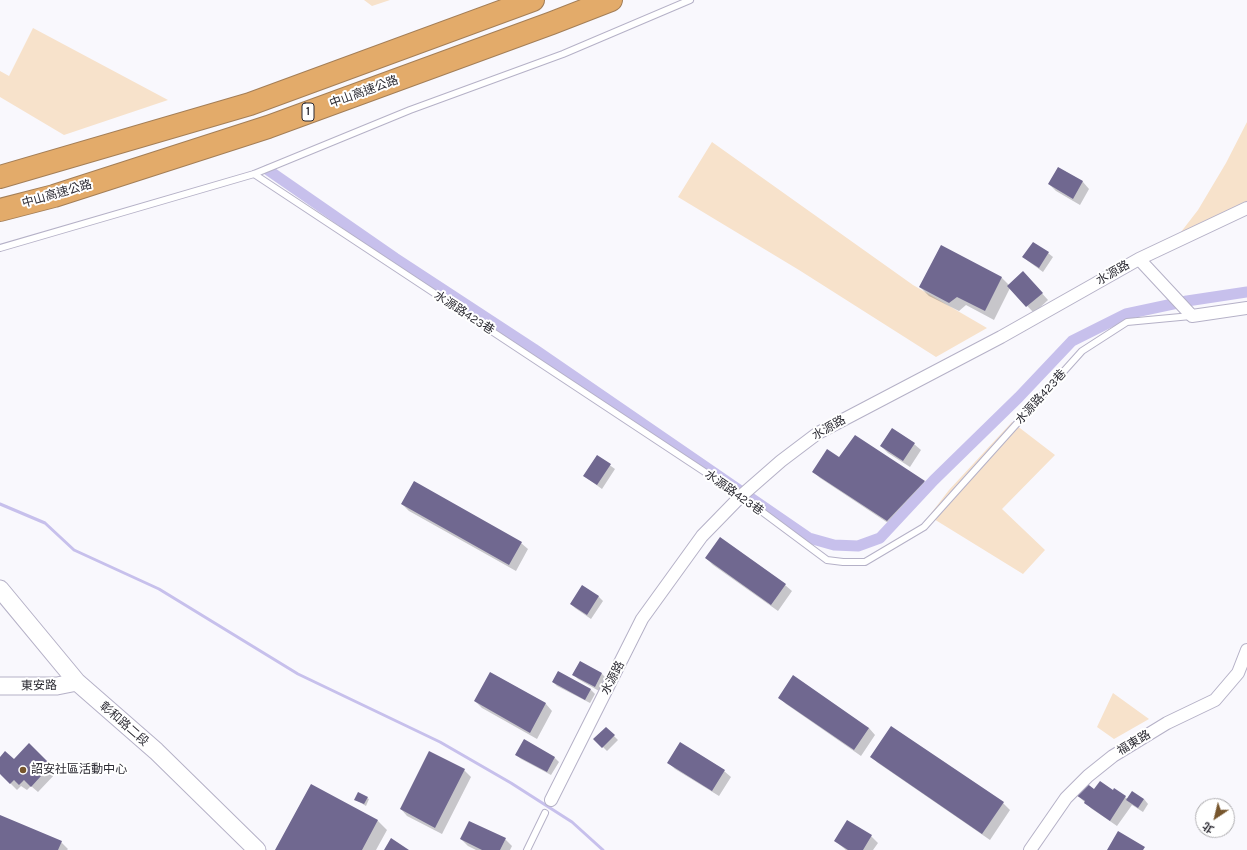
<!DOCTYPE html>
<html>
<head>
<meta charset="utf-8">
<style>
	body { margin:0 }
	#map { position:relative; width:1247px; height:850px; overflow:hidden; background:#f9f8fd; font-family:Karla,"Noto Sans TC",sans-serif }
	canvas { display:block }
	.north { position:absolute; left:1195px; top:798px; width:40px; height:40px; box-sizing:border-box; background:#fff; border:1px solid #abaaad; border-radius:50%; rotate:215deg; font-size:11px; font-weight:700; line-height:16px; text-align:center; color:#2c2b33 }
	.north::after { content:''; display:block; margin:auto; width:14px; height:18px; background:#77562d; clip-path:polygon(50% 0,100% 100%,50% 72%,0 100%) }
</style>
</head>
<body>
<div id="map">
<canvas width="1247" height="850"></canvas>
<div class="north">北</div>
</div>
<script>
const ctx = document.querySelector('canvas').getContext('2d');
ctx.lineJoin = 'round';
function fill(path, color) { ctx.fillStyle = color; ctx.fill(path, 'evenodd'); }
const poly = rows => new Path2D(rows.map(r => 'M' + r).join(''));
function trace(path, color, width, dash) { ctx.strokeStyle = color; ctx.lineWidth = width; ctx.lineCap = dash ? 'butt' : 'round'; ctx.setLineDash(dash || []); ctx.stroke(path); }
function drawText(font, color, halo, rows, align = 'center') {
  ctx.font = font + ' Karla,"Noto Sans TC",sans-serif'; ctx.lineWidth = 4; ctx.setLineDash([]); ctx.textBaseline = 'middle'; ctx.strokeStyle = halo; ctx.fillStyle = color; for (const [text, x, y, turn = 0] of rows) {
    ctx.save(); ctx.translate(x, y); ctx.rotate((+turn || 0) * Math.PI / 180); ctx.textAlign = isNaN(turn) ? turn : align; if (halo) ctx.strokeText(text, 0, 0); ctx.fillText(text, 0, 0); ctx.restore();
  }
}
fill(poly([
	[364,0,390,0,372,6],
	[33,28,168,100,64,135,0,97,0,71,9,76],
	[1247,122,1247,205,1174,241,1198,210,1226,163],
	[712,142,913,285,987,328,936,357,799,270,678,197],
	[1012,422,1055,455,1002,509,1045,550,1023,574,929,516,949,490],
	[1113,693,1149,719,1114,739,1097,727]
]), '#f7e2cb');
fill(poly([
	[1059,168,1083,182,1089,189,1080,205,1056,191,1049,184],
	[1033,243,1048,253,1053,257,1043,272,1028,261,1024,257],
	[941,246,1002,278,1009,285,1029,279,1048,300,1034,313,1010,288,994,320,966,305,959,311,929,296,920,287],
	[855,436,924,482,931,489,894,527,820,478,813,471,840,459],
	[914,444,921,450,910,467,888,453,881,446],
	[597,456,615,469,602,489,584,476],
	[402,504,521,543,528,549,516,571,409,511],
	[706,558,785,585,792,591,778,611,713,565],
	[583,586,599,597,603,601,591,619,575,608,571,604],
	[580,662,602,674,606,678,599,691,578,679,573,674],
	[558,672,591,690,595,694,590,703,557,686,553,682],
	[491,673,546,704,552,711,537,739,482,708,475,701],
	[779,697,869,728,875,735,861,756,786,704],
	[606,728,618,740,607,751,595,739],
	[430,753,464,770,471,777,442,834,407,816,401,809],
	[516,755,554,757,559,762,551,775,521,759],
	[871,757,1003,803,1010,810,990,840,878,763],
	[0,758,51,765,57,772,38,792,31,786,27,790,21,786,17,790,0,773],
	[669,763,724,771,731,777,719,796,675,769],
	[311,785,378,821,387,830,376,850,276,850],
	[1095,790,1113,791,1114,790,1128,799,1144,799,1148,804,1143,812,1132,805,1117,826,1092,809,1077,795],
	[367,798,369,799,366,806,356,800],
	[0,816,61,842,68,849,67,850,0,850],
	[470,822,505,839,512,846,510,850,476,850,468,846,461,839],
	[871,836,878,843,873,850,846,850,835,841]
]), '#0003');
trace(poly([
	[0,504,45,523,74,550,159,589,298,674,440,742,511,783,572,822,603,850]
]), '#c7c0ec', 3);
trace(poly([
	[268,170,395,258,534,349,809,538,834,545,858,546,880,538,934,480,1019,397,1072,341,1126,314,1187,301,1247,292]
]), '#c7c0ec', 11);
fill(poly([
	[1058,167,1083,181,1073,199,1048,184],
	[1033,242,1049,252,1039,268,1022,257],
	[941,245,1002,277,985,311,957,297,949,303,919,287],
	[1023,271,1043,293,1026,307,1007,286],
	[892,428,915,443,903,461,880,446],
	[855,435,925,481,887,521,812,472,827,449,839,457],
	[597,455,611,464,597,485,583,476],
	[414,481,522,542,509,565,401,504],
	[720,537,786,584,771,605,705,558],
	[582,585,599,596,587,615,570,604],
	[580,661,602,673,595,687,572,675],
	[558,671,591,689,585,700,552,682],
	[490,672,546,703,530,733,474,701],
	[793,675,869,728,854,750,778,698],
	[891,726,1004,802,982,834,870,757],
	[606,727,615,735,602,748,593,739],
	[524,739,555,757,547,772,515,755],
	[680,742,725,770,712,791,667,763],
	[29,743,51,765,31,787,24,780,19,785,14,780,10,784,0,774,0,757,5,751,14,759],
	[429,751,465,769,435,828,400,809],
	[1100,781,1113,790,1114,788,1126,796,1110,821,1084,803,1085,801,1076,795,1085,782,1094,789],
	[311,784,378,820,362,850,275,850],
	[1132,791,1144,799,1138,808,1126,800],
	[358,792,368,797,364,804,354,800],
	[0,815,62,841,58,850,0,850],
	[847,820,872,835,863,850,848,850,834,841],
	[469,821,506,838,500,850,482,850,460,839],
	[1118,831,1145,847,1143,850,1107,850],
	[391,838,409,850,384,850]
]), '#706890');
const lane = poly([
	[254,174,741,496,827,560,843,562,865,562,924,527,1082,351,1127,322,1191,316],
	[0,248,254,174,410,110,563,54,690,0],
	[527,850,545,813]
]);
const street = poly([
	[1139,259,1192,316,1247,308],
	[551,800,642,619,702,536,741,496,781,461,818,433,1001,337,1139,259,1247,208],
	[1030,850,1066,798,1088,776,1113,756,1167,723,1215,700,1238,673,1247,650]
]);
const secondary = poly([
	[0,589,77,682,156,751,257,850],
	[0,686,57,686,77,682]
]);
const highway = poly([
	[0,177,250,104,533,0],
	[0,210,54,196,268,127,552,23,611,0]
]);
trace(lane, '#b5b1c7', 8);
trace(street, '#b5b1c7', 14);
trace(secondary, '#b5b1c7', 19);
trace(highway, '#a37e57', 24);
trace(lane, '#fff', 6);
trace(street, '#fff', 12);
trace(secondary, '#fff', 17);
trace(highway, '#e3ab6a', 22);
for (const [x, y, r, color] of [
	[23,770,4,"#77562d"]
]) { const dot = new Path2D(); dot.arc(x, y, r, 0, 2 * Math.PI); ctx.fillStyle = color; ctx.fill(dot); trace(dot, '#fff', 1.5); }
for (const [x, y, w] of [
	[308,112,12]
]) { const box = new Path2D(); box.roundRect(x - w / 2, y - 9, w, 18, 3); ctx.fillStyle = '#fff'; ctx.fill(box); trace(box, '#2c2b33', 1); }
drawText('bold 11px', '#2c2b33', null, [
	["1",308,112]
]);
drawText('12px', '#2c2b33', '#fff', [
	["中山高速公路",364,92,-20],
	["中山高速公路",57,194,-16],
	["水源路",1113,273,-30],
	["水源路423巷",464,313,33],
	["水源路423巷",1041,397,-48],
	["水源路",829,428,-30],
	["水源路423巷",734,493,35],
	["水源路",613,678,-63],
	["東安路",39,686,-1],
	["彰和路二段",124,724,41],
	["福東路",1134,743,-31]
]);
drawText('12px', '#2c2b33', '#fff', [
	["詔安社區活動中心",31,770]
], 'left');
</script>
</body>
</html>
